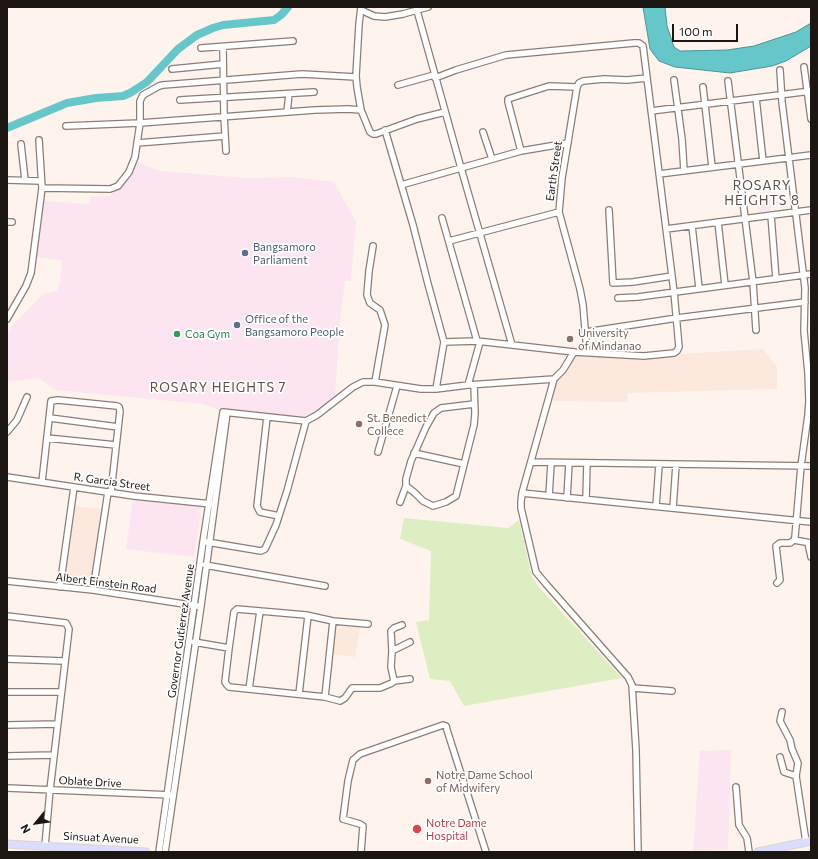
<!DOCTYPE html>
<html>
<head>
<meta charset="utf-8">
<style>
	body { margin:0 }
	#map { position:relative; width:818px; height:859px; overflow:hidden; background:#fef4ed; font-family:Commissioner,sans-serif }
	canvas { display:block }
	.frame { position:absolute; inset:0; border:8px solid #1c1613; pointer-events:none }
	.north { position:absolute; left:16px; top:803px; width:40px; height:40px; -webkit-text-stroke:3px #fff; paint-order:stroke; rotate:241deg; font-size:11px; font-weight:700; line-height:16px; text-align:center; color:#1c1613 }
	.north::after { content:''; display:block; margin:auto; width:14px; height:18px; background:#1c1613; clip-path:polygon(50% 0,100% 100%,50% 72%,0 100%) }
	.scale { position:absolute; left:672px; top:24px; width:66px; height:18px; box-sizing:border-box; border:2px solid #1c1613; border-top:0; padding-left:5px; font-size:12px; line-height:14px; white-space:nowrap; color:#1c1613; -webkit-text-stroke:3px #fff; paint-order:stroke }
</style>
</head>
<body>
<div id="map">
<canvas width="818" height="859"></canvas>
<div class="frame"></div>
<div class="north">N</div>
<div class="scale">100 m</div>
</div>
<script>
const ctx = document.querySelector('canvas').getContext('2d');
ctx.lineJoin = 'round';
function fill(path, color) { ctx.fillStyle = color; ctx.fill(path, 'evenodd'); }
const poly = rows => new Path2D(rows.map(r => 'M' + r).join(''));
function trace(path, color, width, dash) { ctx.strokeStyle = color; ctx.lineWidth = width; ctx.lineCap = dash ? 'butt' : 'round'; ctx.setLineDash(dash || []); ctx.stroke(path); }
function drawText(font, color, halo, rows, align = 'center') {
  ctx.font = font + ' Commissioner,sans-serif'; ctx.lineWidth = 3.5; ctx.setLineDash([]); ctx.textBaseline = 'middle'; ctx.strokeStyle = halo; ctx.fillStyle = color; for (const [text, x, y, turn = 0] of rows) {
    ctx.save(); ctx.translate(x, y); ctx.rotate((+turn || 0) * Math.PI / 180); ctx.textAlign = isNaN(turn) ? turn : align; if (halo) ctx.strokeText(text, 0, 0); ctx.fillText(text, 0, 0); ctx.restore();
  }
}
fill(poly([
	[137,162,160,171,247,178,294,177,334,182,356,222,351,281,345,281,339,330,335,399,324,408,308,418,302,418,221,410,203,404,55,390,39,378,8,382,7,332,11,327,43,294,57,291,60,282,62,261,37,257,43,201,89,204,90,197,110,196,128,178],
	[769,197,771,210,759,212,757,199],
	[133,499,201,507,194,557,126,549],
	[731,750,728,849,693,851,700,751]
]), '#fce4f0');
fill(poly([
	[763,349,777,367,777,389,628,393,627,402,550,401,555,381,561,377,576,354,656,359,680,354],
	[72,506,102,509,91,590,62,586],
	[343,626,360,627,355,657,332,654,336,631]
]), '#fce8dd');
fill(poly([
	[404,518,508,528,519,520,532,577,538,586,622,678,464,706,450,681,430,679,416,622,429,620,431,551,400,539]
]), '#deeec3');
const water = poly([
	[643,7,665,7,667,26,674,47,680,51,727,50,754,46,796,32,811,23,811,46,786,61,772,66,730,73,675,67,659,61,650,49,643,7]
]);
fill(water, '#65c7ca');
trace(water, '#4f9293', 1);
trace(poly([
	[7,128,67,103,96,98,123,96,130,93,147,82,178,49,197,35,213,28,223,25,274,20,281,15,288,7]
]), '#65c7ca', 8);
const minor = poly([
	[361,7,359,24,356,76,357,87,361,110,370,132,373,134,376,134,417,119,445,112],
	[416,7,461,168,512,345],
	[361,10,374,16,385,17,403,14,428,7],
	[223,47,224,116,226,151],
	[201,48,293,41],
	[804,67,811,119],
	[172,69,223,64],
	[435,78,456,70,506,55,634,43,639,43,643,46,674,292,679,347,677,351,674,353,644,356,574,352,477,341,444,342],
	[674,80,682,139,684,171],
	[728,81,753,282,756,330],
	[398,85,434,75],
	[703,87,712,167],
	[756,98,763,161],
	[180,100,314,92],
	[651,111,811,91],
	[287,112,289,94],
	[66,126,140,123,315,110,348,109,361,110],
	[385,130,413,225,428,284,444,342,436,389],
	[483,132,492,159],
	[39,140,42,188],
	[137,143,225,136],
	[21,144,25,180],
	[521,151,508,102,508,99,549,86,577,87],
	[659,174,811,155],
	[7,180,41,181],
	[401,185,521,151,568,143],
	[609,210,613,283,633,282,672,276],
	[771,215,776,279],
	[442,218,477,341],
	[7,222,12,222],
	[718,222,725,285],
	[692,226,699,288],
	[666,229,811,210],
	[449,241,559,212],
	[373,246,369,271,367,295,370,303,380,310,385,325,375,382],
	[618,298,638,297,811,274],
	[7,319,26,286,31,273,42,188,110,189,118,186,129,172,135,157,140,123,140,101,143,95,159,86,163,85,302,74,356,77],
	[586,332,677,318,805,302],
	[587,352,583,305,580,289,559,212,562,178,577,87,579,83,583,81,604,79,627,80,647,78],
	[554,379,522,493,521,502,521,508,536,572,546,584,628,677,632,685,636,750,638,852],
	[468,385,480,342],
	[267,417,257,506,260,512,279,516],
	[50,418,118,427],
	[7,432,17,420,27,397],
	[47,438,116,445],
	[378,452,397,386],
	[414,453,464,464],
	[532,462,811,466],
	[7,477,134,496,211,504],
	[42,482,51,401,58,400,117,406,119,407,120,411,111,492],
	[406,486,415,493,423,501,433,506,446,502,456,496,474,425,475,413,474,385],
	[522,493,811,522],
	[549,496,551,463],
	[567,498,569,463],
	[586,499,587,463],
	[400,502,406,486,406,479,411,461,426,427,434,413,441,408,474,404],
	[656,506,659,465],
	[673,508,676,465],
	[794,540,811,543],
	[207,542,261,551,265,549,276,525,287,491,306,421],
	[808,543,811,557],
	[205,565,325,586],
	[7,581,93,590,197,606],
	[777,583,780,580,776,546,780,543,790,543,794,540,795,537,801,466,808,415,809,401,808,373,804,331,805,288,782,102,780,70],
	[60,587,74,487],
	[93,590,108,492],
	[7,616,66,623,69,629,50,790,45,846],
	[333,621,368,624],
	[194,642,229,648,225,682,227,685,229,687,325,697,340,701,345,698,352,688,380,688,392,683,394,681,391,667,392,651,410,642],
	[229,648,234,612,237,609,306,615,333,621,325,697],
	[392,651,391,631,394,628,402,625],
	[7,659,64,661],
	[394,681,410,679],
	[633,688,672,691],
	[249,689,260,611],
	[7,692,61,692],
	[299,694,308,616],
	[782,712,780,721,790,740,792,749,798,763,796,776,806,842],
	[7,725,57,724],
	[7,756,54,755],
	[780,757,784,772,796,776],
	[736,787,739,825,747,838,749,852],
	[7,788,171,795],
	[159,852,203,542,223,412,306,421,317,415,353,387,363,382,375,382,421,389,436,389,468,385,554,379,563,370,574,352],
	[165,852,201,606,227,413],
	[361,852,363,826,360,824,343,819,348,781,353,760,360,754,443,725,446,726,447,730,486,852]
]);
const major = poly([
	[7,844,146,852],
	[758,852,811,841]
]);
trace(minor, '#8c7d74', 8);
trace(major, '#d6d5d5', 9);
trace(minor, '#fff', 5.5);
trace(major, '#dcdcfd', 7);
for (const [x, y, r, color] of [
	[245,253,4,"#5c6f8a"],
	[237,325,4,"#5c6f8a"],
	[177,334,4,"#2e9e5b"],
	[570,339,4,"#8d6e63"],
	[359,424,4,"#8d6e63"],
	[428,781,4,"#8d6e63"],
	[417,829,5,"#e0444e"]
]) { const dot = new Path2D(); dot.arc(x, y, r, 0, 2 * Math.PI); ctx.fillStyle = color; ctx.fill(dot); trace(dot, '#fff', 1.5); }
drawText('11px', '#1c1613', '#fff', [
	["Earth Street",554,171,-82],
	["R. Garcia Street",112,482,8],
	["Albert Einstein Road",106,583,7],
	["Governor Gutierrez Avenue",181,631,-82],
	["Oblate Drive",90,782,3],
	["Sinsuat Avenue",101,838,3]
]);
drawText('11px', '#4e5e75', '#fff', [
	["Bangsamoro",253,247],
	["Parliament",253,260],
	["Office of the",245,319],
	["Bangsamoro People",245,332]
], 'left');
drawText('11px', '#785e54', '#fff', [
	["University",578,333],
	["of Mindanao",578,346],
	["St. Benedict",367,418],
	["Collece",367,431],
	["Notre Dame School",436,775],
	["of Midwifery",436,788]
], 'left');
drawText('11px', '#27864d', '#fff', [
	["Coa Gym",185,334]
], 'left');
drawText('11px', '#be3a42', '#fff', [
	["Notre Dame",426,823],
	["Hospital",426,836]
], 'left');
ctx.letterSpacing = '1px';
drawText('13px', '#5e4f47', '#fff', [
	["ROSARY",762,186],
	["HEIGHTS 8",762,201],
	["ROSARY HEIGHTS 7",218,388]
]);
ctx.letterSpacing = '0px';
</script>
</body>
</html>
